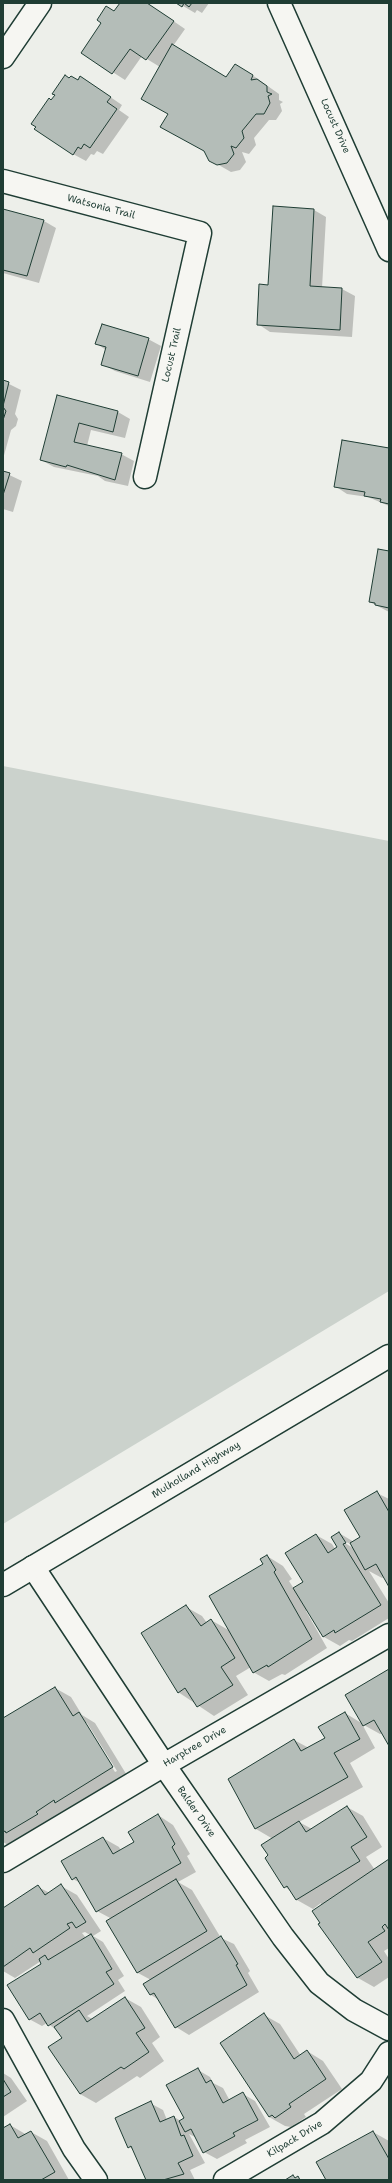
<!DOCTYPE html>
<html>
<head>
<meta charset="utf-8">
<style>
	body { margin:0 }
	#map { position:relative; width:392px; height:2183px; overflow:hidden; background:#edefea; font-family:"Shantell Sans",sans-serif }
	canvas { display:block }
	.frame { position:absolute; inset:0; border:4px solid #1f3d34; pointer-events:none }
</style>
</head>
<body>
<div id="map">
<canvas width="392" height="2183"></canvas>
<div class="frame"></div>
</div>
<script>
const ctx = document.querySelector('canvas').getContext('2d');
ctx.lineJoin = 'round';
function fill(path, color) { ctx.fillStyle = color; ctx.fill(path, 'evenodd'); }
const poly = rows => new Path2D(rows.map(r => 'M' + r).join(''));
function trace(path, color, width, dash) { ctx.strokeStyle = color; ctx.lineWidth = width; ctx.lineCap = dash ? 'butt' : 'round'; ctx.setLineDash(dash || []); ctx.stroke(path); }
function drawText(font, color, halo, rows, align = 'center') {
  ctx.font = font + ' "Shantell Sans",sans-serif'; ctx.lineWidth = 4; ctx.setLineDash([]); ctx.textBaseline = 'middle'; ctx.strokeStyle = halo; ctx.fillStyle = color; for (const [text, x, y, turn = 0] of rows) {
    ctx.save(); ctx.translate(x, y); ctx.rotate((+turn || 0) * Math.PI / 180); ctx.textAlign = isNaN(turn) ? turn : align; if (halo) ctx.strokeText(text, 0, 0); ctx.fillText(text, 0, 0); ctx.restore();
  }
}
fill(poly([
	[3,766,389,841,389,1291,3,1524]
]), '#cbd2cc');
fill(poly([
	[121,3,147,3,185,29,173,46,227,78,248,72,279,94,279,100,283,102,280,104,282,111,276,120,269,120,254,138,256,145,249,154,242,152,246,162,240,170,231,172,210,160,205,151,169,113,160,67,142,56,125,80,83,53],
	[178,3,209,3,202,13,197,10,195,13],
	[81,77,122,105,119,110,129,117,103,154,97,151,94,155,91,154,86,161,73,154,52,101,70,79,78,81],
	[3,210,44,221,56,228,39,283,3,273],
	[314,210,326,217,322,288,342,289,355,296,352,337,270,332,258,324,269,286],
	[148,339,161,346,150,382,115,371,102,364,106,350,97,344],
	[3,381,21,390,15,414,18,419,16,426,11,430,3,459],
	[57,396,118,412,130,419,125,438,91,430,87,446,121,454,134,461,128,486,105,481,98,476,54,467,41,460],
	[389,449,389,506,368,497,347,494,335,486],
	[3,472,22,481,13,512,3,509],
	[389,552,389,612,370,602],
	[377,1493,389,1499,389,1585,384,1577,382,1578,369,1571,389,1603,389,1618,352,1641,349,1640,340,1646,324,1637,308,1610,306,1611,327,1648,285,1675,282,1674,269,1681,253,1672,251,1667,236,1676,248,1695,214,1716,178,1692,186,1607,202,1616,207,1623,211,1620,230,1631,267,1556,283,1566,292,1579,289,1581,294,1589,304,1582,316,1535,332,1544,335,1549,338,1547,339,1533,354,1542,361,1538],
	[346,1542,353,1545,353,1548,345,1543],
	[389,1670,389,1744,383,1733,380,1734,362,1724,375,1748,350,1763,363,1787,299,1822,312,1829,347,1807,363,1816,382,1847,366,1857,375,1870,389,1861,389,1948,384,1951,389,1959,389,1977,374,1987,358,1978,319,1924,321,1903,313,1909,297,1900,291,1891,285,1887,266,1858,270,1856,273,1839,256,1829,264,1760,263,1757,294,1740,309,1748,326,1738,345,1713,363,1724],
	[55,1688,71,1697,82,1715,95,1723,128,1777,10,1846,3,1842,3,1719],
	[85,1723,87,1723,117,1771,115,1772],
	[158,1815,173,1825,190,1854,187,1856,196,1872,178,1882,192,1890,221,1938,234,1944,250,1971,248,1973,259,1992,189,2035,176,2027,159,2000,151,1995,144,1984,151,1980,138,1973,112,1919,97,1911,82,1884,73,1879,103,1838,119,1847,121,1851,135,1842],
	[61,1886,77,1895,101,1931,93,1936,103,1942,124,1976,118,1980,125,1991,87,2016,94,2020,125,1998,141,2007,160,2037,152,2043,164,2061,140,2078,137,2076,96,2103,80,2094,50,2047,63,2038,58,2031,47,2023,42,2026,29,2019,43,1964,41,1961,15,1978,3,1971,3,1910,38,1887,50,1893],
	[85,1932,90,1935,86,1938,82,1933],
	[264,2015,280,2024,301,2056,307,2051,323,2061,342,2089,304,2114,306,2117,291,2127,285,2126,269,2117],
	[198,2070,210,2077,213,2083,223,2088,230,2101,243,2094,255,2101,270,2127,245,2140,247,2143,217,2159,204,2152,197,2138,189,2134,205,2163,190,2170,195,2180,147,2180,134,2150,129,2147,150,2103,163,2110,167,2120,174,2117,181,2121,186,2119],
	[3,2073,11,2078,27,2101,3,2117],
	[10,2125,27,2135,31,2132,47,2141,69,2180,3,2180,3,2130],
	[373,2132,389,2141,389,2180,327,2180]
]), '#0003');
const building = poly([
	[120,3,147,3,174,21,146,60,130,49,112,74,81,53,101,23,97,20,106,6,114,11,120,3],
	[176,3,192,3,189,7,184,3,182,7,176,3],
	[172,44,226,77,235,64,253,75,251,80,257,79,267,86,267,92,272,94,268,96,270,103,264,114,256,114,242,131,244,138,236,148,231,146,234,154,227,163,217,165,209,161,204,151,160,127,168,114,141,99,172,44],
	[65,75,69,78,71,76,78,80,80,76,111,97,107,102,117,109,90,148,84,144,81,149,78,147,73,155,34,129,36,127,31,124,49,98,51,100,55,95,52,94,65,75],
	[273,206,314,209,310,286,342,288,340,330,257,325,259,284,268,285,273,206],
	[3,209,44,220,27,276,3,270,3,209],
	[102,324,149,338,138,376,101,365,106,347,95,344,102,324],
	[3,380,9,382,3,406,3,380],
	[57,395,118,411,113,432,79,423,74,442,122,453,115,480,67,465,66,467,40,460,57,395],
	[3,407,6,411,3,420,3,407],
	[342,440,389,448,389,504,380,502,381,499,364,496,365,492,334,487,342,440],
	[3,471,10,473,3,495,3,471],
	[378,549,389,551,389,608,375,605,375,603,369,602,378,549],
	[377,1491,389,1512,389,1587,376,1564,365,1570,350,1543,360,1537,344,1510,377,1491],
	[339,1532,346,1543,343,1544,381,1605,335,1633,334,1630,323,1637,293,1588,303,1582,285,1553,316,1534,328,1553,337,1547,331,1537,339,1532],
	[267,1555,276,1570,274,1572,312,1639,268,1667,267,1665,253,1673,209,1596,263,1564,260,1559,267,1555],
	[186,1605,201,1626,211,1619,235,1658,221,1667,233,1685,197,1707,185,1688,178,1693,141,1633,186,1605],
	[389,1669,389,1746,374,1720,363,1726,345,1695,389,1669],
	[55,1687,73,1716,79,1712,113,1767,55,1803,54,1800,36,1812,38,1814,6,1833,5,1831,3,1832,3,1718,55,1687],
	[345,1712,360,1739,334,1753,348,1777,255,1829,228,1779,294,1739,301,1751,325,1738,318,1727,345,1712],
	[347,1806,367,1837,351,1847,360,1861,296,1900,287,1886,284,1888,265,1858,268,1855,261,1845,299,1821,306,1832,347,1806],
	[158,1814,175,1844,172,1847,181,1863,96,1912,76,1877,72,1880,61,1861,103,1837,113,1854,134,1842,128,1832,158,1814],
	[389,1859,389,1930,385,1924,382,1927,385,1931,368,1942,382,1962,357,1978,318,1924,320,1923,312,1911,389,1859],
	[176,1879,207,1931,137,1973,106,1921,176,1879],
	[61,1884,86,1922,76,1928,72,1922,67,1924,70,1928,33,1953,30,1948,3,1967,3,1908,38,1885,45,1895,61,1884],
	[91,1934,112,1969,106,1972,114,1984,48,2026,40,2013,29,2020,7,1985,41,1964,39,1959,45,1955,48,1960,91,1934],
	[221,1936,238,1964,236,1965,247,1985,175,2028,154,1993,150,1995,143,1984,221,1936],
	[125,1997,145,2028,136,2033,149,2052,124,2069,121,2067,80,2094,48,2047,62,2038,54,2027,79,2010,87,2022,125,1997],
	[264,2013,294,2059,307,2050,326,2079,289,2104,291,2107,275,2118,272,2115,269,2117,220,2043,264,2013],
	[198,2068,206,2083,211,2080,223,2103,243,2092,258,2120,233,2133,235,2136,203,2153,191,2129,185,2132,179,2121,184,2118,166,2085,198,2068],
	[3,2079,11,2092,3,2097,3,2079],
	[151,2101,160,2122,174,2116,181,2136,184,2135,193,2156,178,2163,184,2174,163,2180,146,2180,131,2146,128,2148,115,2118,151,2101],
	[10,2124,18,2138,31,2131,55,2172,41,2180,3,2180,3,2128,10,2124],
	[373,2131,389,2159,389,2180,326,2180,316,2162,373,2131],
	[293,2175,295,2178,298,2176,300,2180,285,2180,293,2175]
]);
fill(building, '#b4bdb8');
trace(building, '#1f3d34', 1);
const street = poly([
	[279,3,389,250],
	[3,57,40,3],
	[3,181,200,233,145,477],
	[33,1567,164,1765,283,1937,319,1983,354,2010,389,2029],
	[3,1861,164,1765,389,1635],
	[3,2020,74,2149,96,2180],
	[225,2180,322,2123,371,2081,389,2053]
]);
const secondary = poly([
	[3,1585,389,1356]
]);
trace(street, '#1f3d34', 25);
trace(secondary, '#1f3d34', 25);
trace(street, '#f6f6f2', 22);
trace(secondary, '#f6f6f2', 22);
drawText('10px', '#1f3d34', '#f6f6f2', [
	["Locust Drive",335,126,66],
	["Watsonia Trail",101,207,15],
	["Locust Trail",172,355,-77],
	["Mulholland Highway",196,1470,-31],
	["Harptree Drive",195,1747,-30],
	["Balder Drive",196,1812,55],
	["Kilpack Drive",295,2139,-31]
]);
</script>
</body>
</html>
